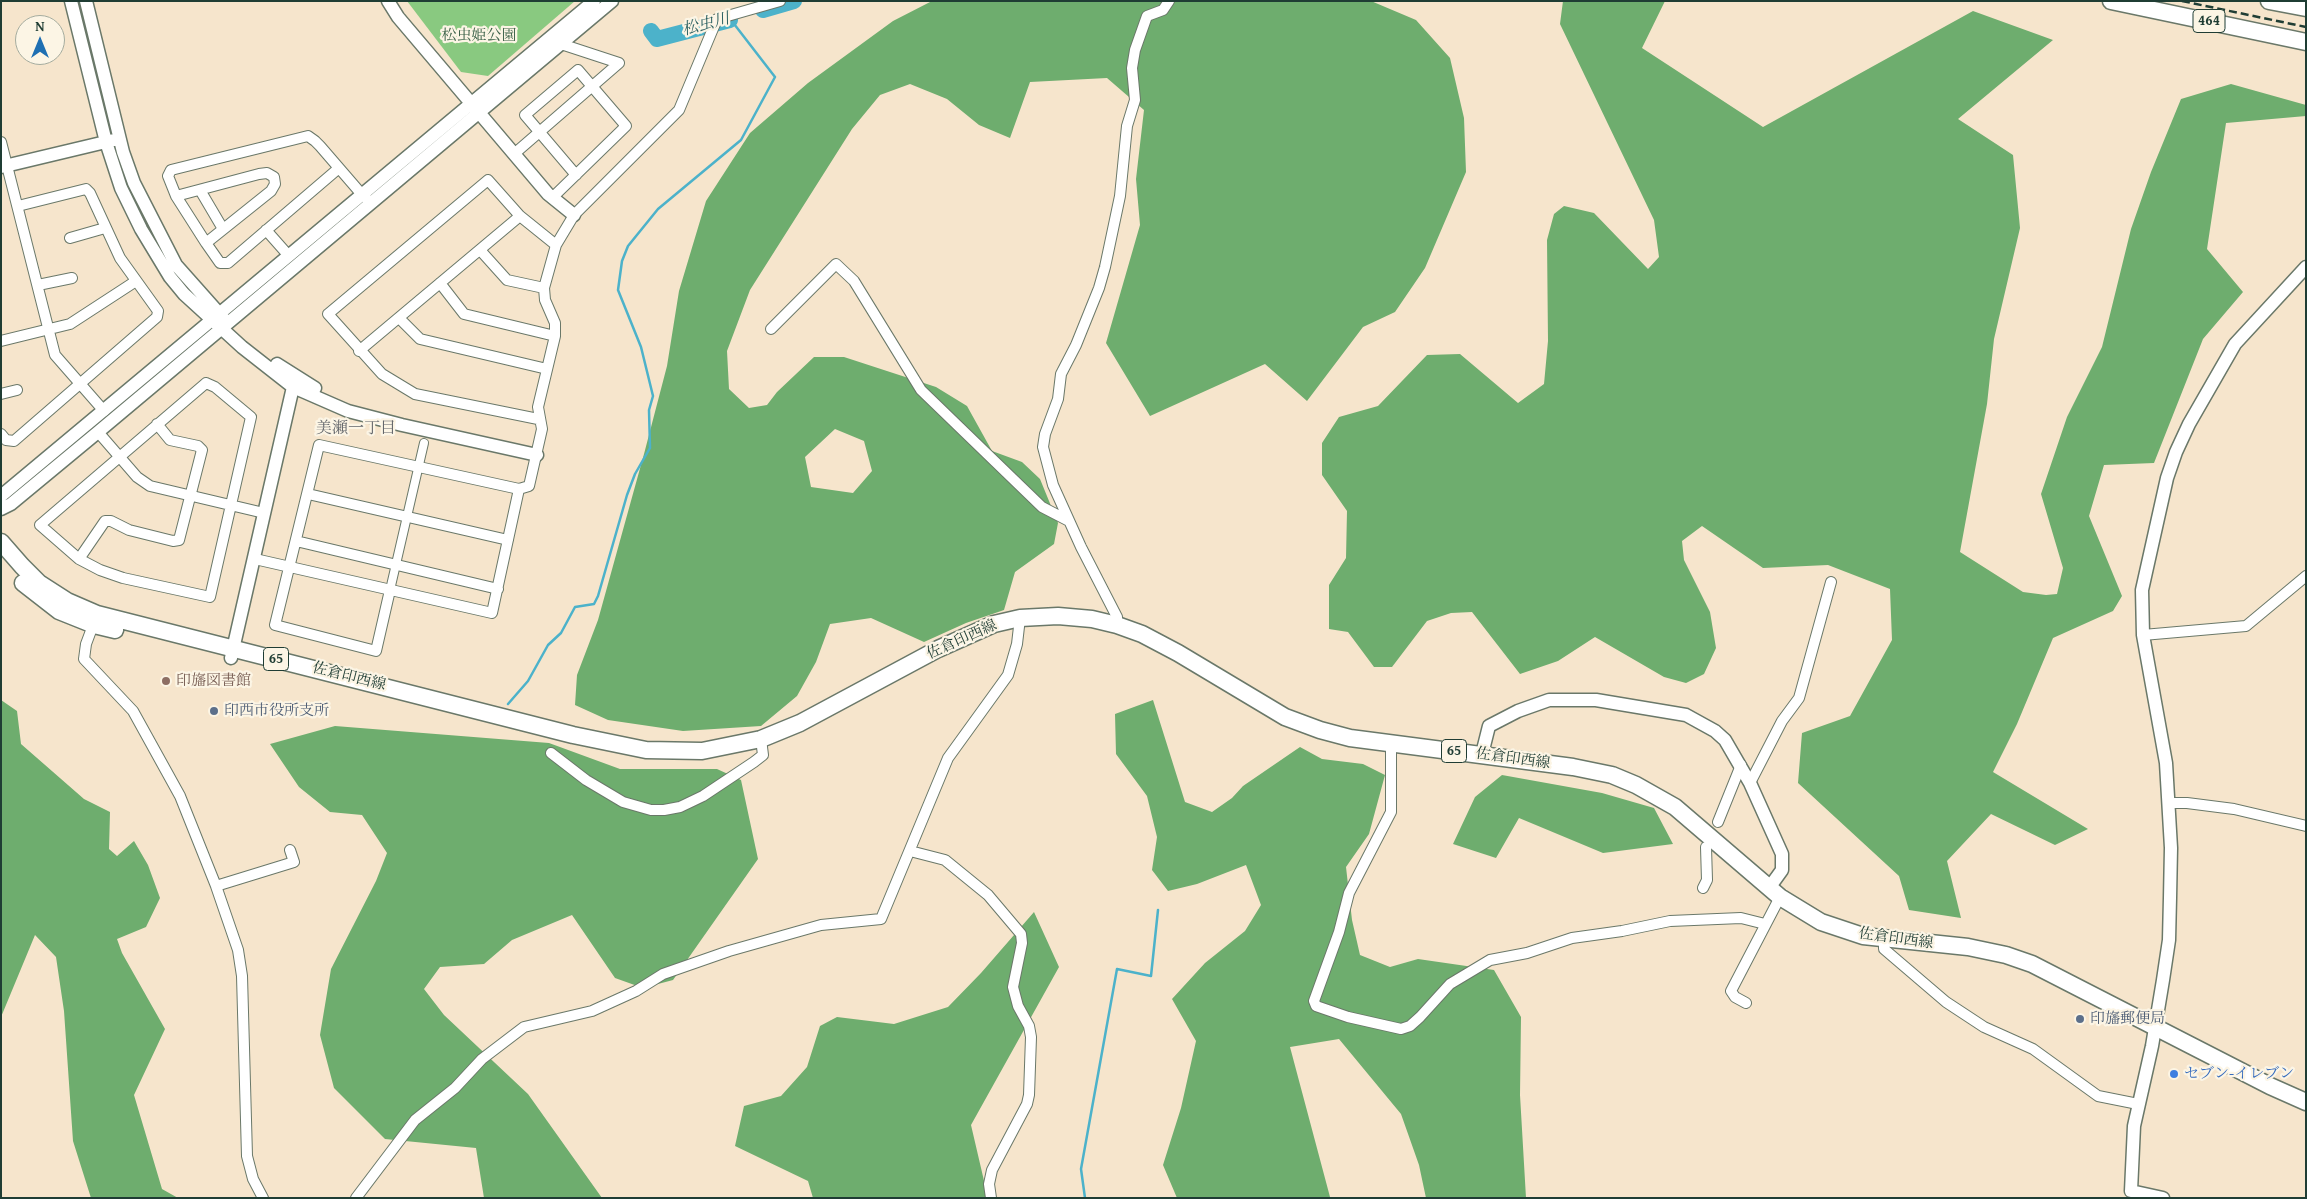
<!DOCTYPE html>
<html>
<head>
<meta charset="utf-8">
<style>
	body { margin:0 }
	#map { position:relative; width:2307px; height:1199px; overflow:hidden; background:#f6e5cc; font-family:"Gentium Book Plus",serif }
	canvas { display:block }
	.frame { position:absolute; inset:0; border:2px solid #1f3d34; pointer-events:none }
	.north { position:absolute; left:15px; top:15px; width:50px; height:50px; box-sizing:border-box; background:#fcf5e5; border:1px solid #a4ab9e; border-radius:50%; rotate:0deg; font-size:14px; font-weight:700; line-height:20px; text-align:center; color:#1f3d34 }
	.north::after { content:''; display:block; margin:auto; width:18px; height:22px; background:#1f6fb2; clip-path:polygon(50% 0,100% 100%,50% 72%,0 100%) }
</style>
</head>
<body>
<div id="map">
<canvas width="2307" height="1199"></canvas>
<div class="frame"></div>
<div class="north">N</div>
</div>
<script>
const ctx = document.querySelector('canvas').getContext('2d');
ctx.lineJoin = 'round';
function fill(path, color) { ctx.fillStyle = color; ctx.fill(path, 'evenodd'); }
const poly = rows => new Path2D(rows.map(r => 'M' + r).join(''));
function trace(path, color, width, dash) { ctx.strokeStyle = color; ctx.lineWidth = width; ctx.lineCap = dash ? 'butt' : 'round'; ctx.setLineDash(dash || []); ctx.stroke(path); }
function drawText(font, color, halo, rows, align = 'center') {
  ctx.font = font + ' "Gentium Book Plus","Noto Serif JP",serif'; ctx.lineWidth = 4.5; ctx.setLineDash([]); ctx.textBaseline = 'middle'; ctx.strokeStyle = halo; ctx.fillStyle = color; for (const [text, x, y, turn = 0] of rows) {
    ctx.save(); ctx.translate(x, y); ctx.rotate((+turn || 0) * Math.PI / 180); ctx.textAlign = isNaN(turn) ? turn : align; if (halo) ctx.strokeText(text, 0, 0); ctx.fillText(text, 0, 0); ctx.restore();
  }
}
fill(poly([
	[407,1,575,1,488,76,461,72]
]), '#89c980');
fill(poly([
	[932,1,1371,1,1416,20,1450,58,1464,118,1466,172,1425,268,1395,312,1363,327,1307,401,1265,364,1150,416,1106,343,1140,225,1136,179,1144,110,1107,78,1030,82,1010,138,979,125,947,99,910,84,880,95,852,129,750,290,727,351,729,389,749,408,767,405,777,392,814,357,844,357,936,387,967,406,992,451,1022,462,1040,479,1058,523,1054,544,1015,572,1004,610,966,623,924,642,871,618,830,624,816,662,797,696,761,726,683,731,608,720,575,705,577,675,598,620,644,454,667,366,679,291,706,201,750,133,808,83,893,21],
	[835,429,864,441,872,471,853,493,811,487,805,457],
	[1563,1,1665,1,1642,48,1763,127,1973,11,2053,40,1958,119,2013,155,2020,228,1994,339,1987,404,1960,552,2023,592,2046,595,2057,594,2063,568,2041,494,2067,417,2102,347,2131,229,2151,172,2181,99,2231,84,2306,105,2306,116,2226,123,2207,249,2243,292,2203,339,2154,463,2104,465,2089,516,2122,596,2113,611,2053,638,2017,724,1993,772,2088,829,2055,845,1991,814,1947,861,1961,918,1909,910,1899,876,1798,783,1802,733,1850,716,1892,640,1890,589,1828,565,1763,568,1702,526,1682,541,1684,560,1710,612,1716,648,1704,674,1686,683,1664,677,1595,637,1558,661,1520,674,1472,612,1451,613,1427,621,1392,667,1374,667,1348,632,1329,629,1329,585,1346,558,1347,511,1322,475,1322,443,1339,417,1378,406,1427,355,1460,354,1518,403,1544,384,1548,341,1547,240,1554,214,1564,206,1594,213,1648,269,1659,257,1654,220,1560,24],
	[1,700,17,711,21,744,84,799,110,812,109,849,117,856,134,841,148,865,160,898,146,927,117,939,122,953,165,1029,134,1095,162,1189,178,1198,91,1198,73,1141,64,1011,56,957,35,935,1,1017],
	[1153,700,1185,802,1212,812,1232,798,1243,786,1300,747,1322,759,1363,764,1385,775,1369,834,1346,867,1352,920,1360,955,1390,967,1418,959,1494,970,1521,1017,1520,1095,1526,1198,1426,1198,1419,1165,1401,1114,1339,1039,1290,1047,1330,1197,1177,1198,1163,1165,1181,1108,1196,1041,1172,999,1205,963,1245,931,1261,905,1246,865,1197,884,1168,891,1152,870,1157,837,1147,796,1116,754,1115,714],
	[335,726,549,743,620,769,717,769,741,780,758,859,673,980,643,988,615,978,572,915,512,940,484,964,440,967,424,989,444,1015,528,1094,602,1198,484,1198,476,1148,385,1139,334,1088,320,1035,331,969,376,881,387,853,362,815,330,812,299,787,270,744],
	[1502,775,1602,793,1654,808,1673,844,1603,853,1519,818,1496,858,1453,844,1475,797],
	[1034,912,1059,967,971,1125,988,1198,813,1198,808,1181,735,1146,744,1106,781,1096,807,1067,820,1026,837,1017,894,1024,948,1007,981,973]
]), '#6ead6e');
trace(poly([
	[508,704,528,681,548,645,561,633,575,607,594,604,598,596,627,495,635,474,650,448,649,410,653,396,641,347,618,290,622,261,628,246,658,209,741,140,775,77,731,20],
	[1085,1198,1081,1169,1117,969,1151,976,1158,910]
]), '#4cb2ca', 2.5);
trace(poly([
	[763,10,794,1],
	[651,31,657,39,730,20]
]), '#4cb2ca', 16);
const pedestrian = poly([
	[390,590,424,443]
]);
const minor = poly([
	[561,44,619,63],
	[1,142,55,355,104,411],
	[514,154,619,63],
	[339,168,228,263,220,263,206,243,176,196,168,176,171,170,308,136,315,141,320,146,358,190,367,199],
	[200,190,223,229],
	[176,196,259,174,267,173,274,177,275,184,271,191,206,243],
	[552,198,626,126,578,70,525,115,576,175],
	[266,230,289,256],
	[70,238,105,228],
	[480,250,507,280,544,288],
	[440,283,464,314,555,336],
	[38,285,72,278],
	[399,318,420,339,547,369],
	[771,329,836,264,854,281,921,390,1042,507,1069,521],
	[1,341,70,324,136,281],
	[359,351,520,216],
	[206,383,215,387,251,417,210,597,123,578,100,570,79,559,40,525,206,383],
	[1,394,17,390],
	[538,419,415,394,382,374,328,314,488,180,520,216,556,245],
	[98,432,137,477,150,486,264,513],
	[1,434,6,440,14,441,157,317,158,311,120,258,90,193,86,189,18,206],
	[308,494,508,540],
	[296,541,498,589],
	[79,559,105,521,111,521,129,530,173,541,179,540,202,450,198,446,170,440,157,424],
	[255,559,492,613,519,489],
	[390,590,376,651,275,625,319,445,519,489,529,486,542,429,538,407,555,336,555,323,545,300,544,288,556,245,574,215,679,110,717,19,780,1],
	[95,620,86,644,84,659,133,711,180,796,216,886,238,950,242,976,247,1156,253,1179,263,1198],
	[1117,625,1117,617,1081,547,1053,485,1043,447,1045,434,1058,399,1061,374,1076,345,1099,288,1105,267,1120,196,1127,126,1135,100,1132,68,1135,50,1147,16,1163,10,1169,1],
	[2143,635,2246,626,2306,576],
	[1391,744,1391,812,1349,893,1339,932,1314,1001,1316,1006,1348,1017,1401,1029,1410,1026,1420,1017,1450,984,1490,960,1527,953,1572,938,1622,931,1670,921,1741,918,1765,924],
	[551,753,586,780,623,802,651,810,664,810,680,807,703,796,754,762,763,755,761,739],
	[1750,783,1782,721,1799,698,1831,582],
	[2169,803,2187,803,2234,809,2306,826],
	[1718,822,1741,765],
	[910,851,945,860,988,895,1021,934,1022,943,1013,987,1018,1006,1029,1026,1031,1037,1029,1095,1027,1104,992,1170,989,1184,991,1198],
	[216,886,294,862,290,850],
	[1703,888,1707,880,1706,847],
	[1884,940,1884,949,1946,1002,1984,1027,2033,1049,2098,1096,2138,1104],
	[1746,1003,1735,997,1731,991,1780,897],
	[356,1198,415,1120,455,1088,482,1059,524,1027,592,1011,636,991,663,974,729,951,821,925,881,919,948,758,1008,675,1017,644,1020,618]
]);
const tertiary = poly([
	[71,1,106,142,121,188,141,229,170,277,184,294,242,347,293,387,348,411,402,425,537,455],
	[86,1,123,152,134,183,176,265,224,319],
	[388,1,398,17,548,194,574,215],
	[1,167,114,140],
	[277,364,315,388],
	[1,496,594,1],
	[1,509,11,504,98,432,612,1],
	[231,658,293,387],
	[1482,754,1489,726,1518,711,1549,700,1596,700,1686,715,1715,731,1725,740,1750,783,1782,854,1782,870,1769,888],
	[2163,1198,2131,1191,2134,1126,2152,1046,2163,980,2169,940,2170,898,2171,848,2166,763,2143,635,2142,590,2167,478,2176,452,2189,424,2235,344,2306,267]
]);
const primary = poly([
	[1,542,22,566,39,583,67,601,97,614,573,735,646,750,702,751,761,739,800,723,938,649,994,624,1020,618,1058,616,1092,619,1117,625,1142,634,1178,653,1285,717,1320,730,1350,738,1573,767,1612,775,1636,785,1675,807,1780,897,1821,922,1863,936,1968,947,2006,955,2032,964,2270,1086,2306,1102],
	[23,583,59,611,94,625,115,630]
]);
const trunk = poly([
	[2111,1,2306,42],
	[2269,1,2306,8]
]);
trace(pedestrian, '#6a7869', 10);
trace(minor, '#6a7869', 12);
trace(tertiary, '#6a7869', 15);
trace(primary, '#6a7869', 19);
trace(trunk, '#6a7869', 19);
trace(pedestrian, '#fff', 8);
trace(minor, '#fff', 10);
trace(tertiary, '#fff', 12);
trace(primary, '#fff', 16);
trace(trunk, '#fff', 16);
trace(poly([
	[2182,1,2306,27]
]), '#1f3d34', 2.5, [8, 4]);
for (const [x, y, r, color] of [
	[166,681,5,"#8d6e63"],
	[214,711,5,"#5c6f8a"],
	[2080,1019,5,"#5c6f8a"],
	[2174,1074,5,"#3f7fe0"]
]) { const dot = new Path2D(); dot.arc(x, y, r, 0, 2 * Math.PI); ctx.fillStyle = color; ctx.fill(dot); trace(dot, '#fcf5e5', 2); }
for (const [x, y, w] of [
	[2209,21,32],
	[276,659,25],
	[1454,751,25]
]) { const box = new Path2D(); box.roundRect(x - w / 2, y - 11.5, w, 23, 4); ctx.fillStyle = '#fcf5e5'; ctx.fill(box); trace(box, '#1f3d34', 1); }
drawText('bold 14px', '#1f3d34', null, [
	["464",2209,21],
	["65",276,659],
	["65",1454,751]
]);
drawText('15px', '#3a6047', '#fcf5e5', [
	["松虫姫公園",479,36]
]);
drawText('15px', '#1f3d34', '#fcf5e5', [
	["佐倉印西線",962,640,-24],
	["佐倉印西線",349,677,14],
	["佐倉印西線",1513,759,8],
	["佐倉印西線",1896,939,8]
]);
drawText('15px', '#785e54', '#fcf5e5', [
	["印旛図書館",176,681]
], 'left');
drawText('15px', '#4e5e75', '#fcf5e5', [
	["印西市役所支所",224,711],
	["印旛郵便局",2090,1019]
], 'left');
drawText('15px', '#366cbe', '#fcf5e5', [
	["セブン-イレブン",2184,1074]
], 'left');
drawText('italic 16px', '#2c6061', '#fcf5e5', [
	["松虫川",706,25,-15]
]);
drawText('16px', '#63666b', '#fcf5e5', [
	["美瀬一丁目",356,429]
]);
</script>
</body>
</html>
